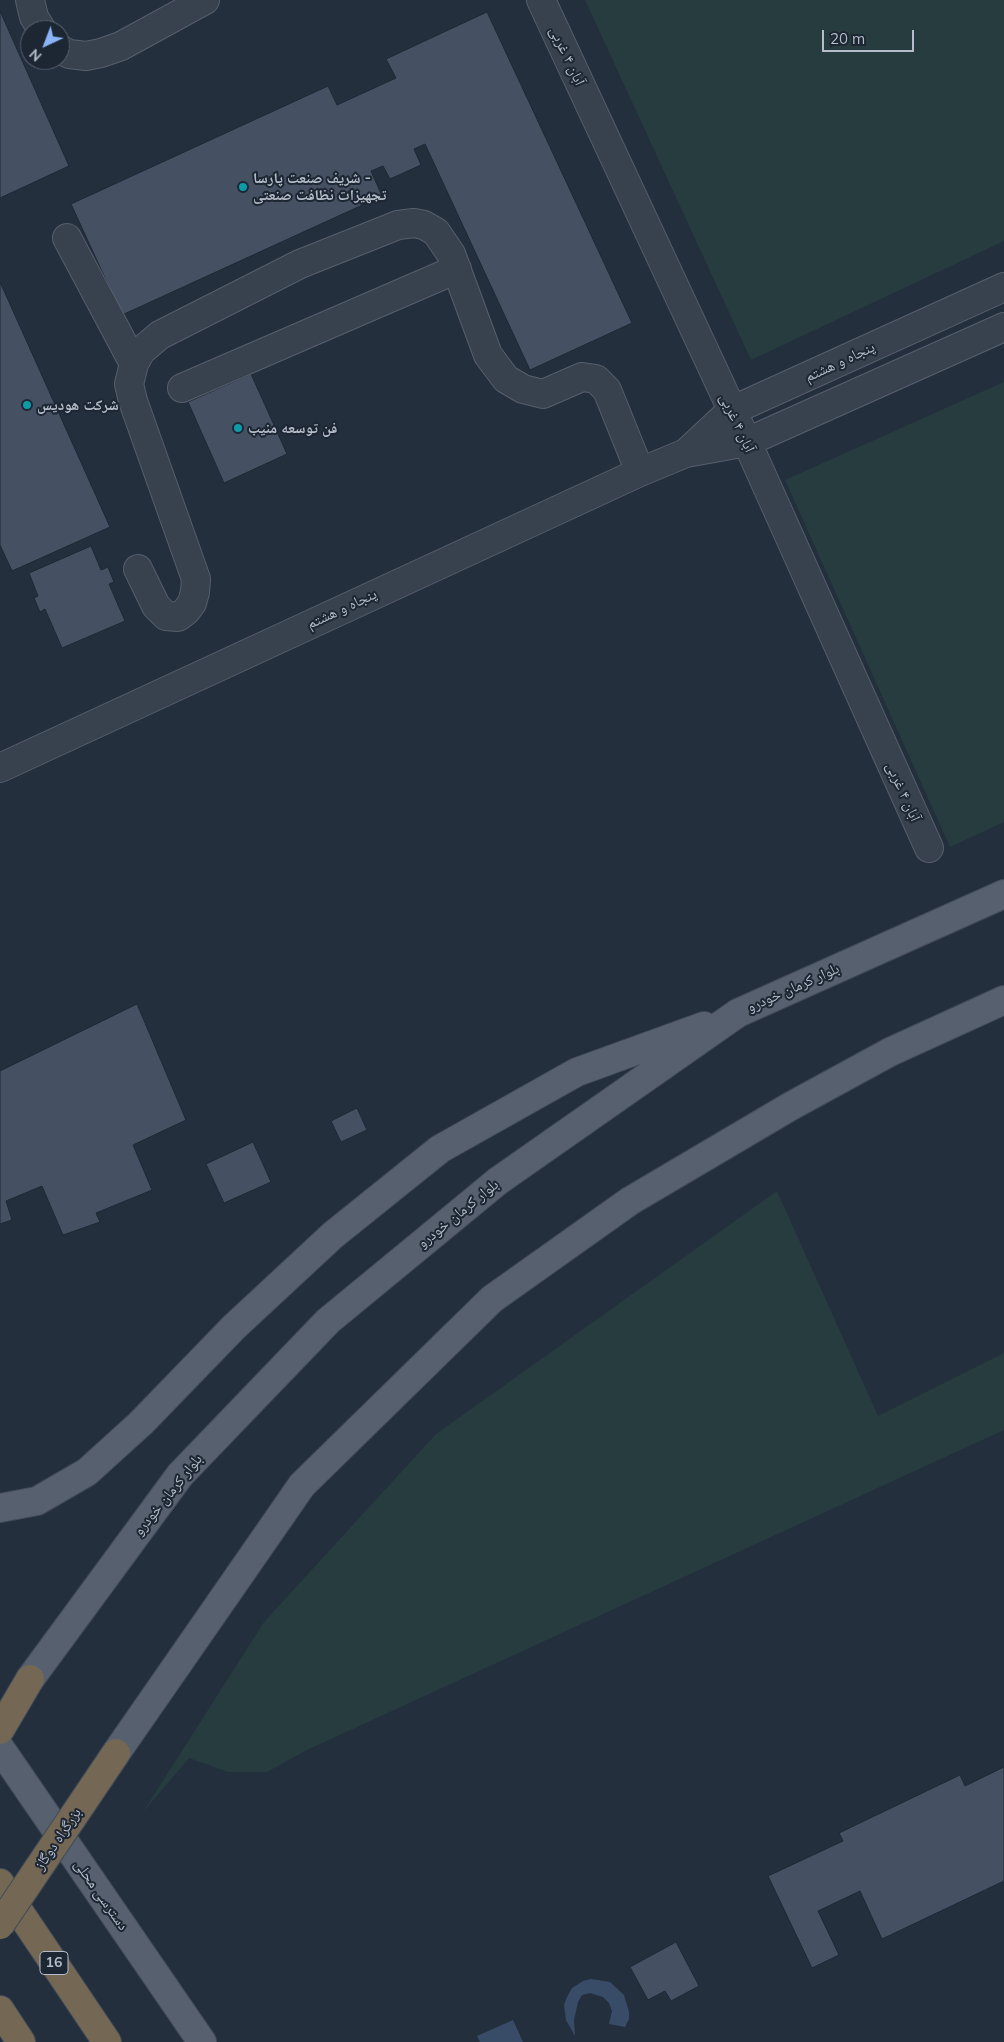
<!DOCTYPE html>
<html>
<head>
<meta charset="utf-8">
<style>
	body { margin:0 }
	#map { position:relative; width:1004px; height:2042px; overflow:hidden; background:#242f3e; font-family:Mulish,sans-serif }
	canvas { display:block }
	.north { position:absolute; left:20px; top:20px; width:50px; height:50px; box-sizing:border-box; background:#1d2633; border:1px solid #59626f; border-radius:50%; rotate:223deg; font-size:14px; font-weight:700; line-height:20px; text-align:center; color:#b4bcc9 }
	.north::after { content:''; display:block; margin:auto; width:18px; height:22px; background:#8ab4f8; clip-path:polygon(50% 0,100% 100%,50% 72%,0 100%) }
	.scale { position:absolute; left:822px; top:30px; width:92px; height:22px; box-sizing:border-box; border:2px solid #b4bcc9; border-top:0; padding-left:6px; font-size:15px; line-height:18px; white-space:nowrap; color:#b4bcc9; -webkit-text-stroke:4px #1d2633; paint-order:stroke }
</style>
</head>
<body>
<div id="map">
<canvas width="1004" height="2042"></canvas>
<div class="north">N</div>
<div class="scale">20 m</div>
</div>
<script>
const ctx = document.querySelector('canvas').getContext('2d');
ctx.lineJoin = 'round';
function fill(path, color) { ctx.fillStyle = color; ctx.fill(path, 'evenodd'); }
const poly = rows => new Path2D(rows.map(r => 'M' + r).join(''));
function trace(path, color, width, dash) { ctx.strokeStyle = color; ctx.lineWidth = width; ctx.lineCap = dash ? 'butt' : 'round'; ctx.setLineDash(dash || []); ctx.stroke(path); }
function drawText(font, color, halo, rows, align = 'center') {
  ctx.font = font + ' Mulish,"Noto Naskh Arabic",sans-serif'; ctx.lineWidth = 4; ctx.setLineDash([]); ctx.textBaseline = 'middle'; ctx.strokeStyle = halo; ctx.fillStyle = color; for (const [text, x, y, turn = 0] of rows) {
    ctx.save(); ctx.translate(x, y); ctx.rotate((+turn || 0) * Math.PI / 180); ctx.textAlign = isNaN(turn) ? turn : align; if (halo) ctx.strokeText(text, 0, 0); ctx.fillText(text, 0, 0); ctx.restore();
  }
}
fill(poly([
	[585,0,1004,0,1004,241,751,360],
	[1004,382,1004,822,950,847,785,480],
	[777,1191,878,1416,1004,1353,1004,1430,307,1750,267,1772,228,1772,189,1758,143,1812,264,1622,436,1434]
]), '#263c3f');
fill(poly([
	[591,1979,610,1982,624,1995,629,2012,629,2019,625,2027,609,2024,612,2011,609,2003,603,1997,590,1993,582,1995,578,2002,574,2020,575,2036,566,2020,564,2005,567,1997,572,1988,583,1981],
	[513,2020,523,2042,480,2042,477,2036]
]), '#394c67');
const building = poly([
	[0,11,69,166,0,198,0,11],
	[487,12,632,323,530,370,425,144,414,149,421,165,390,179,383,166,371,171,382,196,122,315,71,204,328,86,337,105,396,78,386,59,487,12],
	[0,282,110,527,12,571,0,545,0,282],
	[251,374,287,454,224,483,188,402,251,374],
	[91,546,101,570,108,567,114,582,109,584,125,621,62,648,45,609,40,612,34,598,38,596,29,573,91,546],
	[137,1004,186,1120,133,1145,152,1190,96,1213,100,1222,63,1235,42,1186,6,1201,12,1220,0,1224,0,1071,137,1004],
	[357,1108,367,1130,341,1142,331,1121,357,1108],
	[253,1142,271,1182,224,1203,206,1164,253,1142],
	[1004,1767,1004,1881,882,1939,860,1891,818,1911,839,1955,812,1968,768,1876,843,1841,839,1833,960,1775,965,1786,1004,1767],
	[676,1942,699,1986,671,2001,665,1991,648,2000,630,1967,676,1942]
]);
fill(building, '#455162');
trace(building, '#1f2835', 1);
const minor = poly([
	[30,0,34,17,42,30],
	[541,0,747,442,929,848],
	[60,49,69,54,86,56,101,53,121,46,205,0],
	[67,238,134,364],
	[182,388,457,269],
	[686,453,731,411,1004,287],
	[138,569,156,606,166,616,178,617,186,611,192,603,195,592,196,579,133,401,129,384,134,364,141,351,160,335,300,264,398,225,414,223,424,225,436,232,451,254,488,355,506,379,523,389,543,394,582,377,596,379,607,390,640,472],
	[0,768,640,472,686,453,747,442,1004,327]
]);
const major = poly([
	[0,1508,37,1501,87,1472,141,1423,234,1327,333,1235,440,1149,577,1072,704,1026],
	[30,1679,180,1475,328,1321,498,1181,738,1013,1004,894],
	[0,1748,202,2042],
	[116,1753,302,1485,492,1299,630,1201,791,1106,890,1052,1004,1000]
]);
const highway = poly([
	[0,1730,30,1679],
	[0,1883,107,2042],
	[0,2010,21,2042]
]);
trace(minor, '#565f6c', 30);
trace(major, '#414a57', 30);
trace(highway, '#434c59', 30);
trace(minor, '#38414e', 28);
trace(major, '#56606e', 28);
trace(highway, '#746855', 28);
const highwayBridge = poly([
	[0,1925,116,1753]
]);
trace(highwayBridge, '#434c59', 30, []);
trace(highwayBridge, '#746855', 28);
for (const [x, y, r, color] of [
	[243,187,5,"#0f9aa8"],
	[27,405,5,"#0f9aa8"],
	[238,428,5,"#0f9aa8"]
]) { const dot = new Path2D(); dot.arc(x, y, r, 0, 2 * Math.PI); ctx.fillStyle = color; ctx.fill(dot); trace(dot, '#1d2633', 2); }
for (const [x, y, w] of [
	[54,1963,28]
]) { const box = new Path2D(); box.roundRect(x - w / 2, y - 11.5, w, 23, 4); ctx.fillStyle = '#1d2633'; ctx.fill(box); trace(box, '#b4bcc9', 1); }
drawText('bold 14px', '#b4bcc9', null, [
	["16",54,1963]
]);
drawText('15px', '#b4bcc9', '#1d2633', [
	["آبان ۴ غربی",567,56,65],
	["پنجاه و هشتم",840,362,-25],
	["آبان ۴ غربی",737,423,65],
	["پنجاه و هشتم",342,609,-25],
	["آبان ۴ غربی",903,792,66],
	["بلوار کرمان خودرو",793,988,-24],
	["بلوار کرمان خودرو",458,1214,-39],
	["بلوار کرمان خودرو",168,1495,-51],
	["بزرگراه دوگاز",58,1839,-56],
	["دسترسی محلی",101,1895,55]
]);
drawText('bold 15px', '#b4bcc9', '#1d2633', [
	["شریف صنعت پارسا -",253,178],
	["تجهیزات نظافت صنعتی",253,195],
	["شرکت هودیس",37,405],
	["فن توسعه منیب",248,428]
], 'left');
</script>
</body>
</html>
